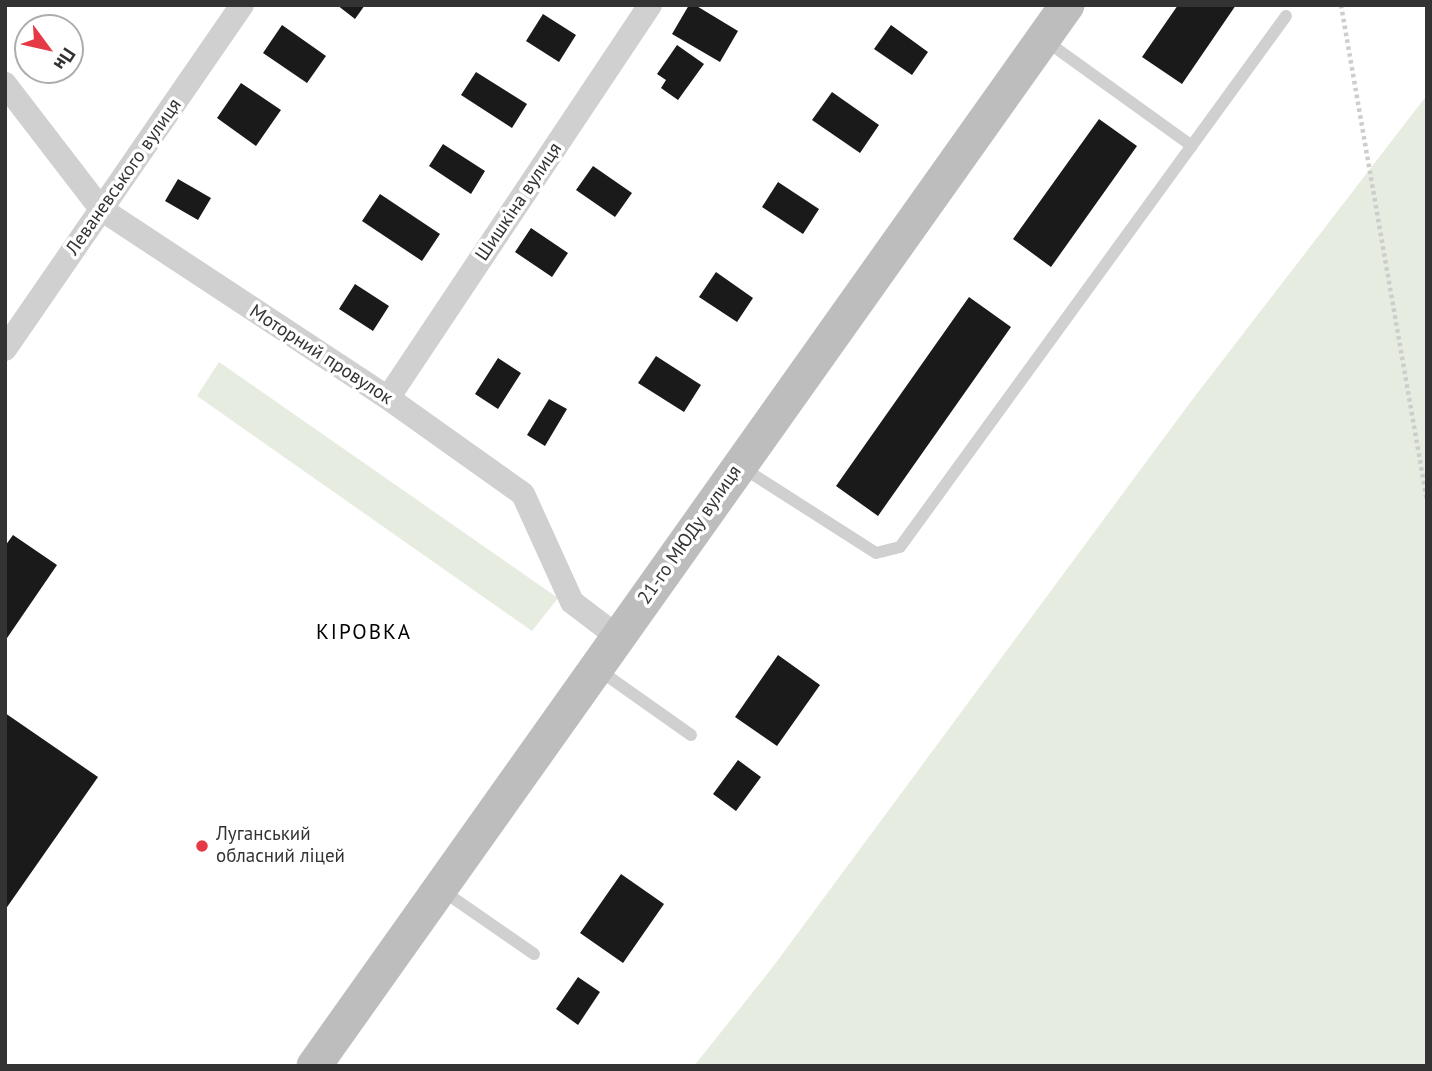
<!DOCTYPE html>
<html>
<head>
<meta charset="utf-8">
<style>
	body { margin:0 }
	#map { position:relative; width:1432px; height:1071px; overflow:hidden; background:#fff; font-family:"PT Sans",sans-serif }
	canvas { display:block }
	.frame { position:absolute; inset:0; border:7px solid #333; pointer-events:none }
	.north { position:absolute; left:14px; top:14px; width:70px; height:70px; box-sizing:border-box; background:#fff; border:2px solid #adadad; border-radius:50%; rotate:123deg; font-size:19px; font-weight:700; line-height:28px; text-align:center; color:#333 }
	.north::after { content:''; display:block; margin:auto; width:24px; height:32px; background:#e63946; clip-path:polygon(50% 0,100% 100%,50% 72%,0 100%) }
</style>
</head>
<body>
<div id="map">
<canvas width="1432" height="1071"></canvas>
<div class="frame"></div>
<div class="north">Пн</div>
</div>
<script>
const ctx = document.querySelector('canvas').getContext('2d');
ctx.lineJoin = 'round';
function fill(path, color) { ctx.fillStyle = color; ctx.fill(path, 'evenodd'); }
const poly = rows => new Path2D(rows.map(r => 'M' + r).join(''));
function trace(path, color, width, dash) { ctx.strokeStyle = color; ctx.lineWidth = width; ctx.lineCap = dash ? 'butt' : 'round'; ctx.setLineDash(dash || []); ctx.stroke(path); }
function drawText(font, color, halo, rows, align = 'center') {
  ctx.font = font + ' "PT Sans",sans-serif'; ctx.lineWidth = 7; ctx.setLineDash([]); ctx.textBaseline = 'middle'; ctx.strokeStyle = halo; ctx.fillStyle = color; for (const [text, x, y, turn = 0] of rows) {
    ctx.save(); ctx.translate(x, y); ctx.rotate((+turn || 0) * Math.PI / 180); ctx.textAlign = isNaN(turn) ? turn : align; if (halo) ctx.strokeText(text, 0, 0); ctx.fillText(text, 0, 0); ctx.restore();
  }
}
fill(poly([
	[1427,95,1427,1066,694,1066,772,968,1189,404],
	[219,362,558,598,532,631,197,396]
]), '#e6ecdf');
fill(poly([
	[337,5,365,5,355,19],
	[689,5,695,5,738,31,720,62,672,34],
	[1178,5,1236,5,1182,84,1142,57],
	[543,14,576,35,559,62,526,41],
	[282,25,326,56,307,83,263,53],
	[891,25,928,52,912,75,874,49],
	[677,45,704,64,678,100,661,88,666,80,657,74],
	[476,72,527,104,512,128,461,95],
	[241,83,281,110,256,146,217,118],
	[832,92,879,125,860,153,812,120],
	[1099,119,1137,146,1051,267,1013,239],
	[443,144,485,171,471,194,429,166],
	[593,166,632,193,615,217,576,190],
	[178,179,211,198,198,220,165,201],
	[778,182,819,209,803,234,762,207],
	[380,194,440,234,422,261,362,221],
	[531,228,568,253,552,277,515,252],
	[716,272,753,298,737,322,699,297],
	[355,284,389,306,373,331,339,309],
	[969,297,1011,327,878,516,836,486],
	[656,356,701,385,684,412,638,383],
	[498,358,521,373,498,409,475,394],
	[549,399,567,409,545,446,527,435],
	[13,535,57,565,5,641,5,546],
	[778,655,820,685,777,746,735,717],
	[5,713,98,777,5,910],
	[738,760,761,777,736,811,713,794],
	[621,874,664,904,623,963,580,933],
	[578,977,600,992,578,1025,556,1009]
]), '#1a1a1a');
trace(poly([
	[1341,5,1427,501]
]), '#cdcdcd', 4.5, [3.5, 3.5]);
trace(poly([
	[1046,41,1192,146],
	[743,468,876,553,900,547,1286,16],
	[599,670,691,735],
	[443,891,534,954]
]), '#d0d0d0', 12);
trace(poly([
	[5,84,101,209,388,398,523,494,572,602,618,637],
	[5,349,242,5],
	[388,398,650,5]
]), '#d0d0d0', 24);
trace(poly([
	[314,1066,1067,5]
]), '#bdbdbd', 35);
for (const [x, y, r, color] of [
	[202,846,7,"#e63946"]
]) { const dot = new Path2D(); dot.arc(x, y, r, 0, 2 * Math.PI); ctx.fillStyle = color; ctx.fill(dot); trace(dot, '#fff', 2.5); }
drawText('19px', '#333', '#fff', [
	["Леваневського вулиця",124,177,-55],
	["Шишкіна вулиця",519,202,-56],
	["Моторний провулок",321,355,33],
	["21-го МЮДу вулиця",690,535,-55]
]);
drawText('19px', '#333', '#fff', [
	["Луганський",216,835],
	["обласний ліцей",216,857]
], 'left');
ctx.letterSpacing = '2px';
drawText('21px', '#000', '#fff', [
	["КІРОВКА",364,633]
]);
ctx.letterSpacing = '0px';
</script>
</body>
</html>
